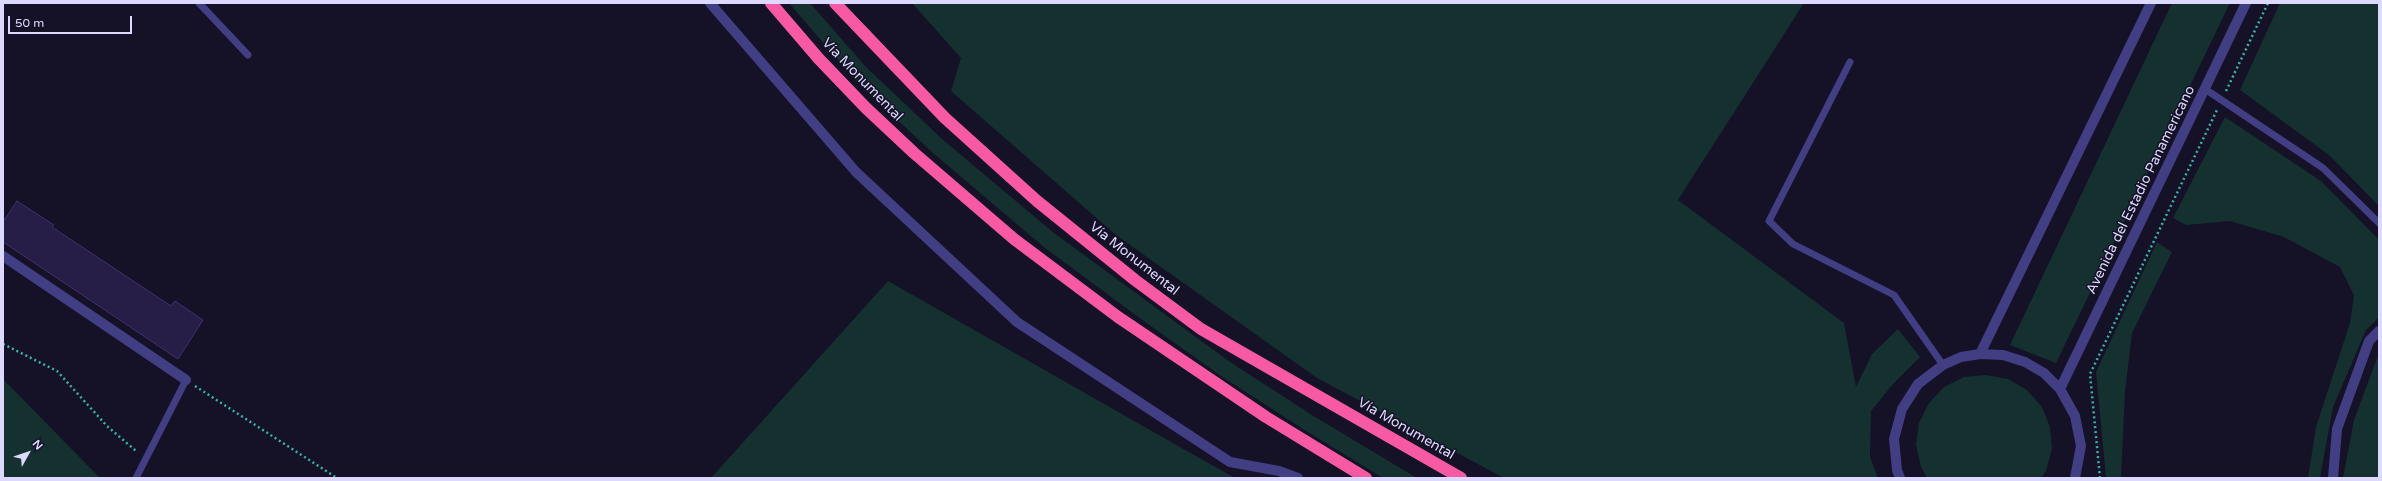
<!DOCTYPE html>
<html>
<head>
<meta charset="utf-8">
<style>
	body { margin:0 }
	#map { position:relative; width:2382px; height:481px; overflow:hidden; background:#151127; font-family:"Varela Round",sans-serif }
	canvas { display:block }
	.frame { position:absolute; inset:0; border:4px solid #ddd8fd; pointer-events:none }
	.north { position:absolute; left:8px; top:433px; width:40px; height:40px; -webkit-text-stroke:3px #151127; paint-order:stroke; rotate:50deg; font-size:11px; font-weight:700; line-height:16px; text-align:center; color:#ddd8fd }
	.north::after { content:''; display:block; margin:auto; width:14px; height:18px; background:#ddd8fd; clip-path:polygon(50% 0,100% 100%,50% 72%,0 100%) }
	.scale { position:absolute; left:8px; top:16px; width:124px; height:18px; box-sizing:border-box; border:2px solid #ddd8fd; border-top:0; padding-left:5px; font-size:12px; line-height:14px; white-space:nowrap; color:#ddd8fd; -webkit-text-stroke:3px #151127; paint-order:stroke }
</style>
</head>
<body>
<div id="map">
<canvas width="2382" height="481"></canvas>
<div class="frame"></div>
<div class="north">N</div>
<div class="scale">50 m</div>
</div>
<script>
const ctx = document.querySelector('canvas').getContext('2d');
ctx.lineJoin = 'round';
function fill(path, color) { ctx.fillStyle = color; ctx.fill(path, 'evenodd'); }
const poly = rows => new Path2D(rows.map(r => 'M' + r).join(''));
function trace(path, color, width, dash) { ctx.strokeStyle = color; ctx.lineWidth = width; ctx.lineCap = dash ? 'butt' : 'round'; ctx.setLineDash(dash || []); ctx.stroke(path); }
function drawText(font, color, halo, rows, align = 'center') {
  ctx.font = font + ' "Varela Round",sans-serif'; ctx.lineWidth = 3; ctx.setLineDash([]); ctx.textBaseline = 'middle'; ctx.strokeStyle = halo; ctx.fillStyle = color; for (const [text, x, y, turn = 0] of rows) {
    ctx.save(); ctx.translate(x, y); ctx.rotate((+turn || 0) * Math.PI / 180); ctx.textAlign = isNaN(turn) ? turn : align; if (halo) ctx.strokeText(text, 0, 0); ctx.fillText(text, 0, 0); ctx.restore();
  }
}
fill(poly([
	[789,3,810,3,866,67,942,139,1054,233,1230,362,1312,415,1417,478,1383,478,1303,429,1221,376,1141,319,1045,248,933,153,857,82],
	[912,3,1804,3,1678,200,1844,323,1856,387,1872,354,1898,329,1920,357,1893,384,1871,411,1870,457,1878,478,1504,478,1317,378,1116,235,951,91,961,58],
	[2172,3,2230,3,2056,363,2010,345],
	[2280,3,2379,3,2379,206,2329,155,2240,90],
	[2225,117,2321,181,2379,240,2379,317,2366,330,2333,407,2320,478,2308,478,2316,427,2350,323,2354,295,2340,267,2284,237,2230,221,2186,225,2173,218],
	[2157,242,2172,252,2132,333,2125,392,2121,478,2106,478,2096,372],
	[888,281,1180,447,1235,478,711,478],
	[2379,353,2379,478,2343,478,2354,420],
	[1986,375,2008,379,2027,390,2042,407,2050,427,2052,449,2046,471,2041,478,1927,478,1921,467,1916,445,1919,423,1929,403,1944,387,1964,377],
	[3,379,100,478,3,478]
]), '#143130');
const building = poly([
	[17,201,54,225,52,227,171,306,175,301,203,320,178,359,3,242,3,222,17,201]
]);
fill(building, '#261e47');
trace(building, '#3e3172', 1);
trace(poly([
	[2226,91,2268,3],
	[3,344,57,371,107,426,136,451],
	[195,386,337,478],
	[2100,478,2090,374,2217,110]
]), '#36b4ac', 2.5, [2, 3]);
trace(poly([
	[199,3,248,55],
	[1850,62,1769,221,1793,244,1894,295,1943,365],
	[2205,89,2323,168,2379,223],
	[136,478,186,380]
]), '#413e84', 7);
trace(poly([
	[710,3,856,172,1017,322,1230,462,1279,471,1298,478],
	[3,256,186,380],
	[2333,478,2337,429,2369,341,2379,331]
]), '#413e84', 10);
trace(poly([
	[1980,354,2151,3],
	[2060,389,2246,3],
	[1900,478,1897,470,1894,439,1902,409,1918,384,1943,365,1961,357,1980,354,2003,355,2025,362,2044,373,2060,389,2075,416,2081,446,2075,478]
]), '#413e84', 10);
trace(poly([
	[771,3,819,59,866,108,914,153,1014,239,1118,317,1266,417,1366,478],
	[835,3,945,118,1037,201,1135,280,1201,329,1461,478]
]), '#f759a5', 12);
drawText('14px', '#ddd8fd', '#151127', [
	["Vía Monumental",862,80,46],
	["Avenida del Estadio Panamericano",2141,190,-64],
	["Vía Monumental",1134,259,38],
	["Vía Monumental",1406,429,30]
]);
</script>
</body>
</html>
